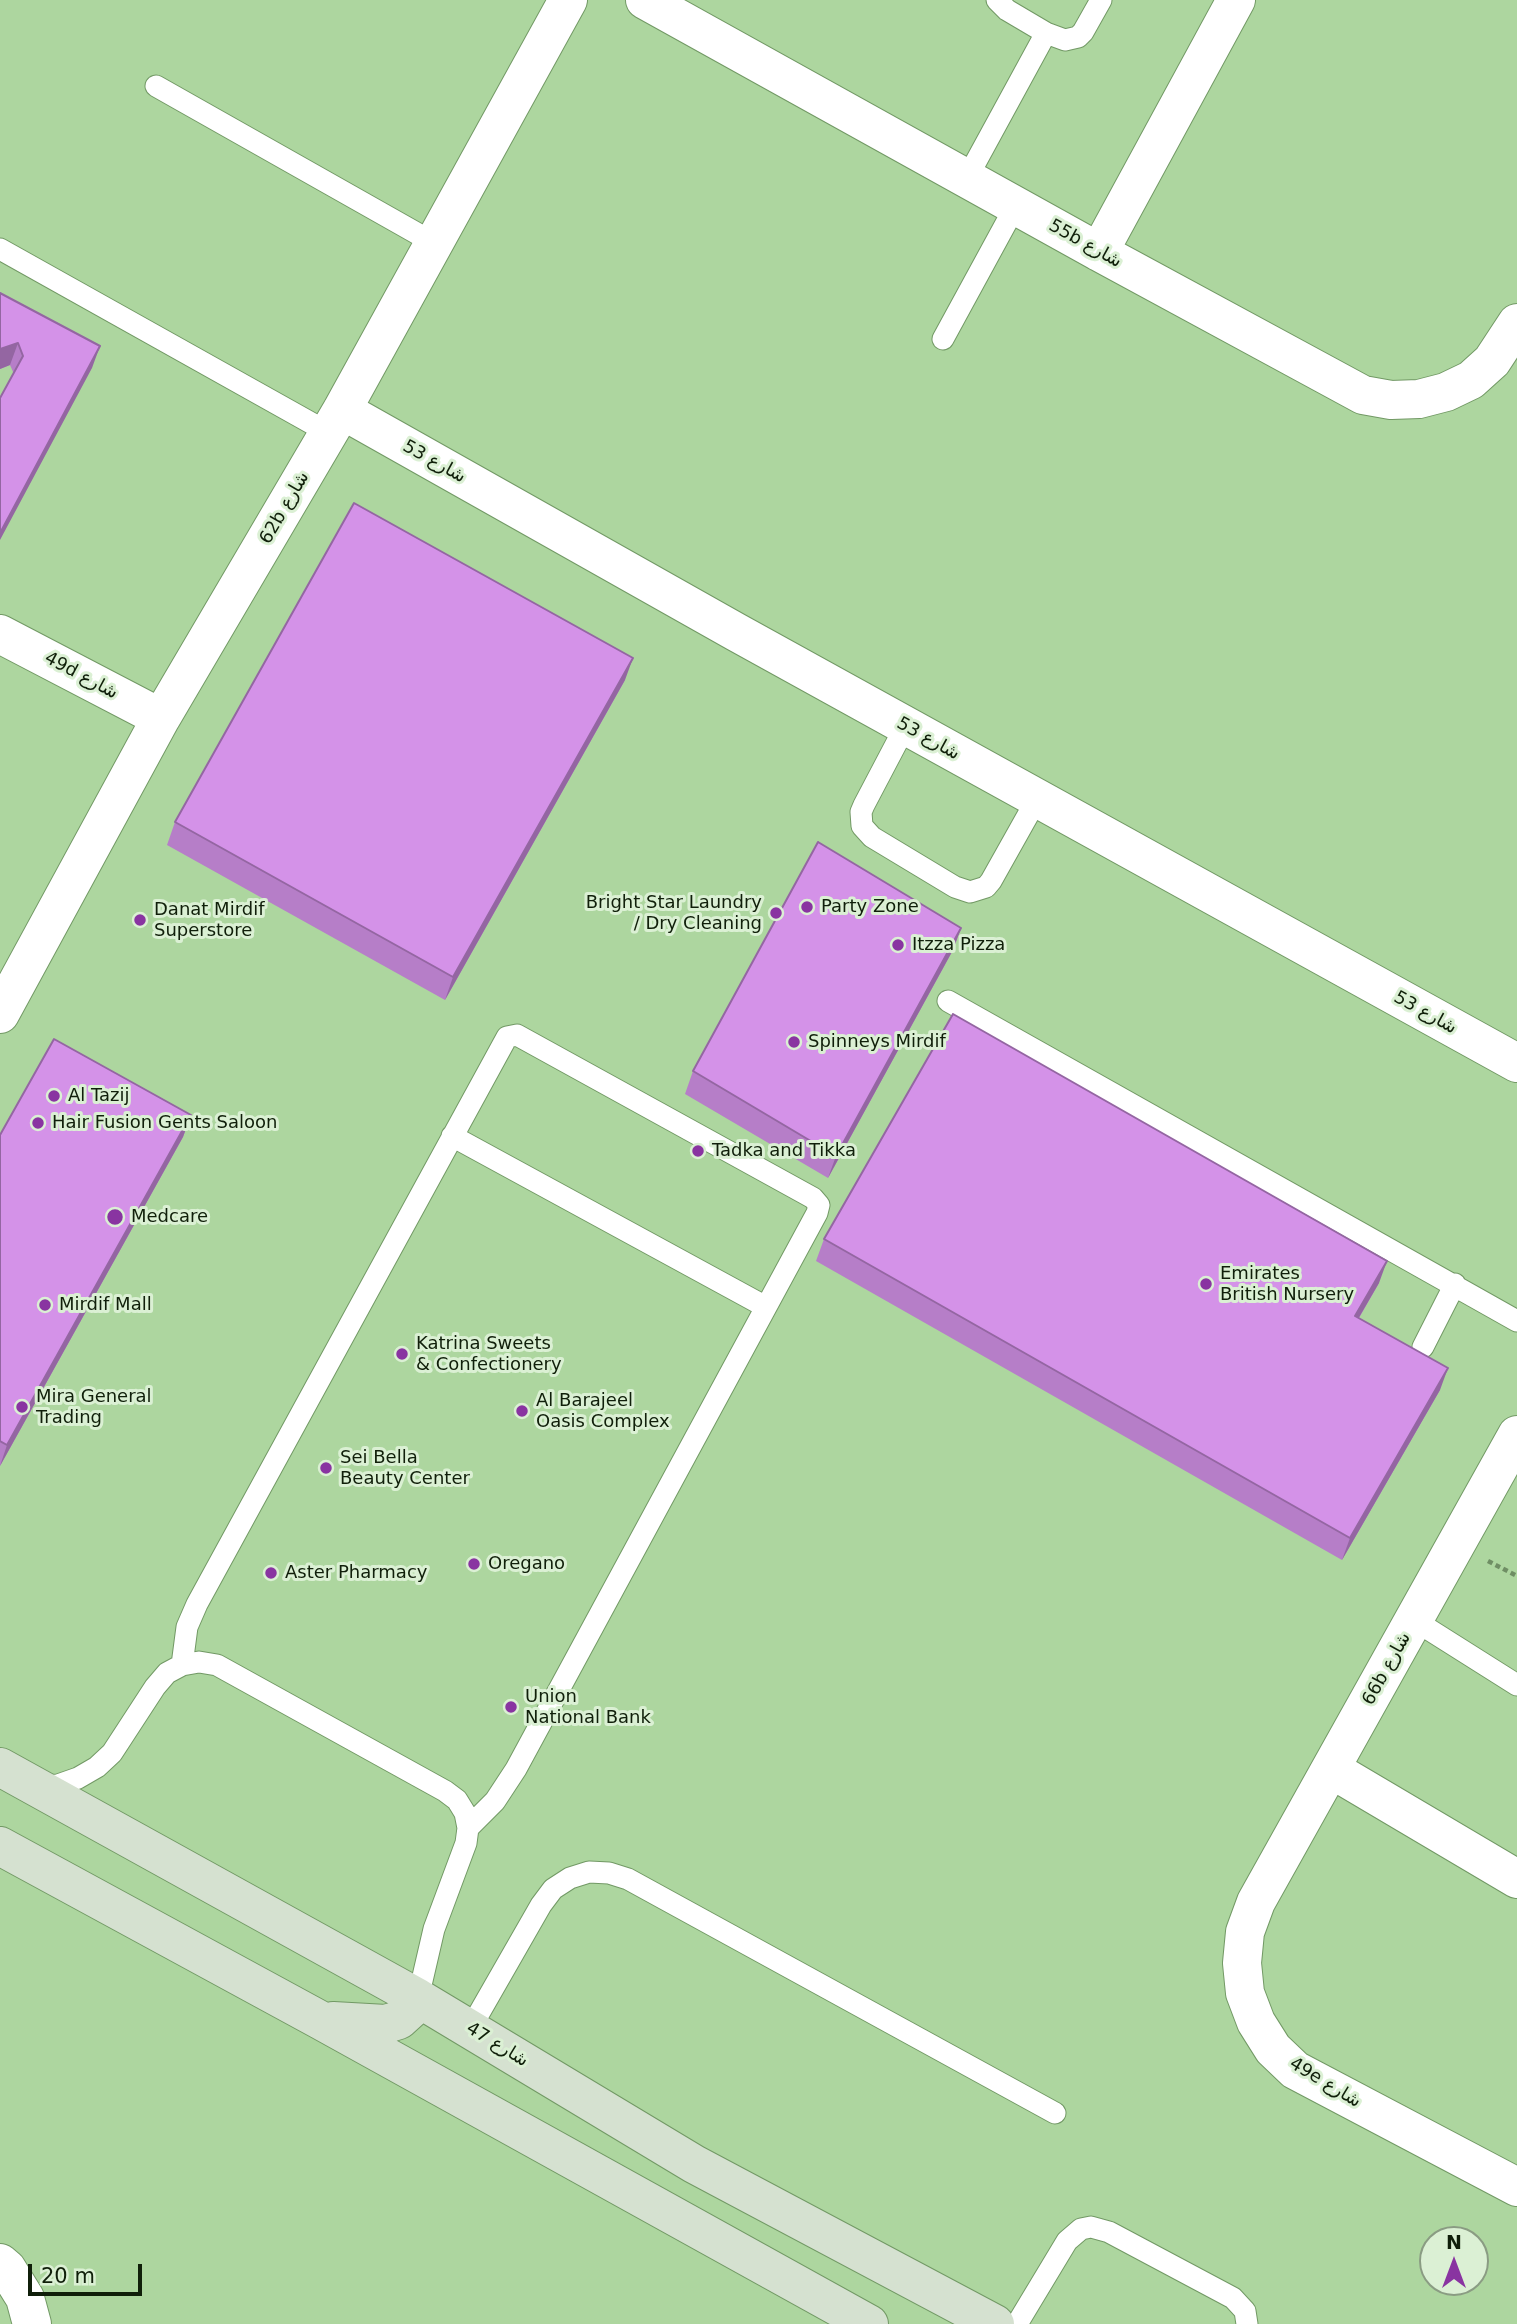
<!DOCTYPE html>
<html>
<head>
<meta charset="utf-8">
<style>
	body { margin:0 }
	#map { position:relative; width:1517px; height:2324px; overflow:hidden; background:#add69f; font-family:"DejaVu Sans",sans-serif }
	canvas { display:block }
	.north { position:absolute; left:1419px; top:2226px; width:70px; height:70px; box-sizing:border-box; background:#dbf0d4; border:2px solid #8a9c83; border-radius:50%; rotate:0deg; font-size:19px; font-weight:700; line-height:28px; text-align:center; color:#101f0a }
	.north::after { content:''; display:block; margin:auto; width:24px; height:32px; background:#8934a1; clip-path:polygon(50% 0,100% 100%,50% 72%,0 100%) }
	.scale { position:absolute; left:28px; top:2264px; width:114px; height:32px; box-sizing:border-box; border:4px solid #101f0a; border-top:0; padding-left:9px; font-size:21px; line-height:24px; white-space:nowrap; color:#101f0a; -webkit-text-stroke:5px #dbf0d4; paint-order:stroke }
</style>
</head>
<body>
<div id="map">
<canvas width="1517" height="2324"></canvas>
<div class="north">N</div>
<div class="scale">20 m</div>
</div>
<script>
const ctx = document.querySelector('canvas').getContext('2d');
ctx.lineJoin = 'round';
const poly = rows => new Path2D(rows.map(r => 'M' + r).join(''));
function trace(path, color, width, dash) { ctx.strokeStyle = color; ctx.lineWidth = width; ctx.lineCap = dash ? 'butt' : 'round'; ctx.setLineDash(dash || []); ctx.stroke(path); }
function fill(path, color) { ctx.fillStyle = color; ctx.fill(path, 'evenodd'); }
function drawText(font, color, halo, rows, align = 'center') {
  ctx.font = font + ' "DejaVu Sans","Noto Naskh Arabic",sans-serif'; ctx.lineWidth = 6; ctx.setLineDash([]); ctx.textBaseline = 'middle'; ctx.strokeStyle = halo; ctx.fillStyle = color; for (const [text, x, y, turn = 0] of rows) {
    ctx.save(); ctx.translate(x, y); ctx.rotate((+turn || 0) * Math.PI / 180); ctx.textAlign = isNaN(turn) ? turn : align; if (halo) ctx.strokeText(text, 0, 0); ctx.fillText(text, 0, 0); ctx.restore();
  }
}
const lane = poly([
	[997,0,1007,10,1046,33,1065,40,1078,37,1083,32,1101,0],
	[156,86,434,243],
	[967,178,1046,33],
	[0,249,329,433],
	[943,339,1016,205],
	[905,727,864,805,861,812,862,826,872,837,955,887,970,892,986,887,991,881,1037,799],
	[948,1001,1517,1321],
	[452,1136,766,1307],
	[1423,1347,1455,1284],
	[1414,1620,1517,1685],
	[182,1665,187,1627,197,1604,507,1037,517,1035,813,1198,819,1205,817,1213,516,1769,495,1801,468,1828],
	[40,1787,58,1785,78,1778,97,1767,112,1753,155,1687,167,1673,182,1665,199,1662,217,1665,445,1791,457,1800,465,1813,468,1828,466,1843,434,1929,418,1998],
	[470,2029,541,1905,553,1889,570,1878,589,1872,609,1873,628,1879,1055,2113],
	[1017,2324,1067,2241,1081,2229,1091,2227,1109,2232,1233,2298,1245,2311,1247,2324]
]);
const street = poly([
	[645,0,1099,252,1363,395,1391,400,1419,399,1446,392,1471,380,1492,361,1517,323],
	[1099,252,1236,0],
	[342,410,736,632,1517,1063],
	[0,634,161,718],
	[0,1014,161,718,342,410,568,0],
	[1517,1435,1256,1902,1245,1932,1242,1963,1245,1993,1256,2022,1273,2049,1295,2070,1517,2187],
	[1331,1769,1517,1879],
	[0,2263,7,2269,25,2298,32,2324]
]);
const secondary = poly([
	[0,1767,418,1998,694,2164,995,2324],
	[0,1846,320,2020,869,2324],
	[333,2021,386,2024,399,2020,410,2010,418,1998]
]);
trace(lane, '#729965', 23);
trace(street, '#729965', 40);
trace(secondary, '#729965', 40);
trace(poly([
	[1488,1561,1517,1576]
]), '#6f8e64', 4.5, [5, 3.5]);
trace(lane, '#fff', 21);
trace(street, '#fff', 38);
trace(secondary, '#d5e1d0', 38);
fill(poly([
	[0,293,92,368,14,374,10,365,0,369],
	[625,680,445,1000,167,845,175,822],
	[961,928,953,950,828,1178,685,1094,693,1071],
	[191,1115,183,1137,0,1466,0,1135],
	[824,1239,1379,1283,1359,1318,1440,1390,1342,1560,816,1261]
]), '#b67ec8');
fill(poly([
	[18,343,10,365,0,369,0,349],
	[100,346,92,368,0,540,0,533],
	[633,658,625,680,445,1000,453,977],
	[961,928,953,950,828,1178,836,1156],
	[191,1115,183,1137,0,1466,7,1445],
	[1387,1261,1379,1283,1347,1338,1355,1316],
	[1448,1368,1440,1390,1342,1560,1350,1538]
]), '#9466a2');
const building = poly([
	[0,293,100,346,0,533,0,398,23,356,18,343,0,349,0,293],
	[354,503,633,658,453,977,175,822,354,503],
	[818,842,961,928,836,1156,693,1071,818,842],
	[953,1014,1387,1261,1355,1316,1448,1368,1350,1538,824,1239,953,1014],
	[54,1039,191,1115,7,1445,0,1441,0,1135,54,1039]
]);
fill(building, '#d492e8');
trace(building, '#9466a2', 2);
for (const [x, y, r, color] of [
	[807,907,7,"#8934a1"],
	[776,913,7,"#8934a1"],
	[140,920,7,"#8934a1"],
	[898,945,7,"#8934a1"],
	[794,1042,7,"#8934a1"],
	[54,1096,7,"#8934a1"],
	[38,1123,7,"#8934a1"],
	[698,1151,7,"#8934a1"],
	[115,1217,9,"#8934a1"],
	[1206,1284,7,"#8934a1"],
	[45,1305,7,"#8934a1"],
	[402,1354,7,"#8934a1"],
	[22,1407,7,"#8934a1"],
	[522,1411,7,"#8934a1"],
	[326,1468,7,"#8934a1"],
	[474,1564,7,"#8934a1"],
	[271,1573,7,"#8934a1"],
	[511,1707,7,"#8934a1"]
]) { const dot = new Path2D(); dot.arc(x, y, r, 0, 2 * Math.PI); ctx.fillStyle = color; ctx.fill(dot); trace(dot, '#dbf0d4', 2.5); }
drawText('18px', '#101f0a', '#dbf0d4', [
	["55b شارع",1085,244,29],
	["شارع 53",434,462,29],
	["62b شارع",285,508,-60],
	["49d شارع",81,676,28],
	["شارع 53",928,739,29],
	["شارع 53",1425,1013,29],
	["66b شارع",1387,1669,-61],
	["شارع 47",497,2045,31],
	["49e شارع",1325,2083,31]
]);
drawText('18px', '#101f0a', '#dbf0d4', [
	["Bright Star Laundry",762,903,"right"],
	["/ Dry Cleaning",762,924,"right"],
	["Party Zone",821,907],
	["Danat Mirdif",154,910],
	["Superstore",154,931],
	["Itzza Pizza",912,945],
	["Spinneys Mirdif",808,1042],
	["Al Tazij",68,1096],
	["Hair Fusion Gents Saloon",52,1123],
	["Tadka and Tikka",712,1151],
	["Medcare",131,1217],
	["Emirates",1220,1274],
	["British Nursery",1220,1295],
	["Mirdif Mall",59,1305],
	["Katrina Sweets",416,1344],
	["& Confectionery",416,1365],
	["Mira General",36,1397],
	["Trading",36,1418],
	["Al Barajeel",536,1401],
	["Oasis Complex",536,1422],
	["Sei Bella",340,1458],
	["Beauty Center",340,1479],
	["Oregano",488,1564],
	["Aster Pharmacy",285,1573],
	["Union",525,1697],
	["National Bank",525,1718]
], 'left');
</script>
</body>
</html>
